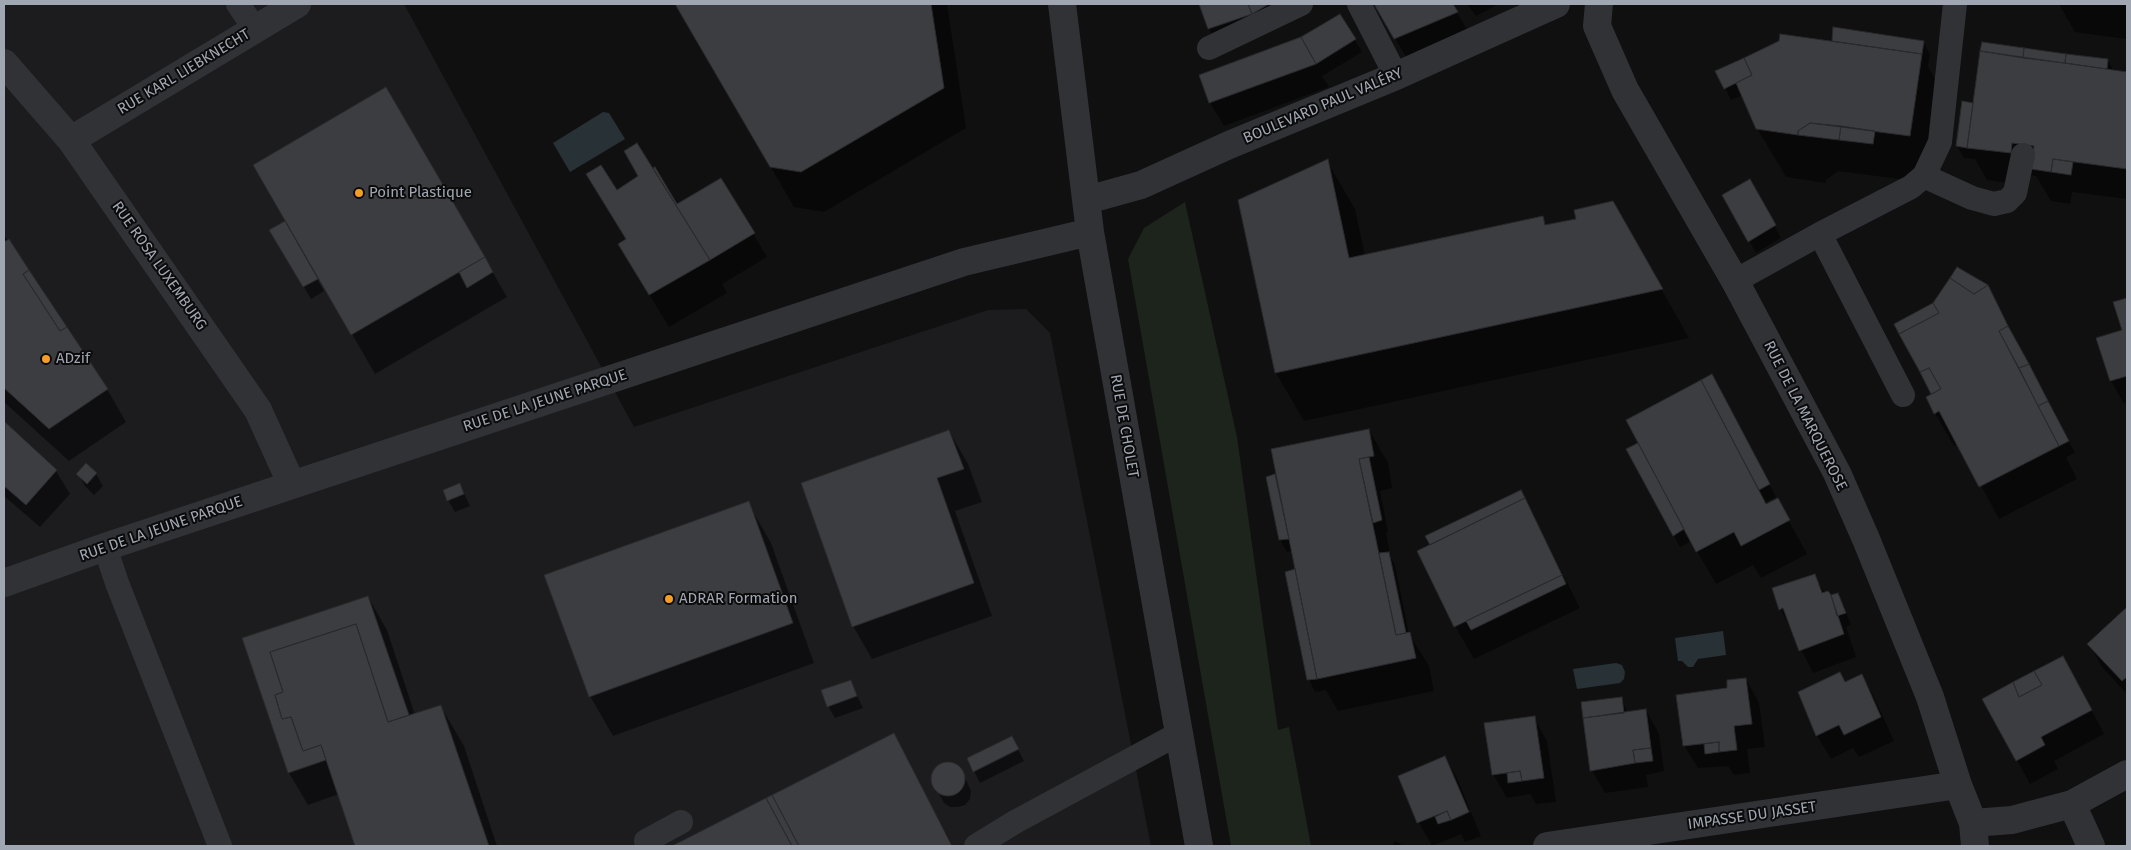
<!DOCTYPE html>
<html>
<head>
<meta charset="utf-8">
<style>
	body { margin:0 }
	#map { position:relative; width:2131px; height:850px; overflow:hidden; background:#101011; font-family:"Fira Sans",sans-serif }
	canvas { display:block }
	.frame { position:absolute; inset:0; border:5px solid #a0a7b2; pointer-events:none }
</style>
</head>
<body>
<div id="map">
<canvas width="2131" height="850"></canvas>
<div class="frame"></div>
</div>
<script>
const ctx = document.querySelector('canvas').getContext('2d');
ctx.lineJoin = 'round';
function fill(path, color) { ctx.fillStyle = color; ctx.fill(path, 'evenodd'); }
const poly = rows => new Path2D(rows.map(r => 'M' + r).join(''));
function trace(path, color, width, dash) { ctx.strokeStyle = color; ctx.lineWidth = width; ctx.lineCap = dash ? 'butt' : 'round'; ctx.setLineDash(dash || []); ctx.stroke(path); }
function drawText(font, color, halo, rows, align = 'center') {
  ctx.font = font + ' "Fira Sans",sans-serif'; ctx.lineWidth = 4; ctx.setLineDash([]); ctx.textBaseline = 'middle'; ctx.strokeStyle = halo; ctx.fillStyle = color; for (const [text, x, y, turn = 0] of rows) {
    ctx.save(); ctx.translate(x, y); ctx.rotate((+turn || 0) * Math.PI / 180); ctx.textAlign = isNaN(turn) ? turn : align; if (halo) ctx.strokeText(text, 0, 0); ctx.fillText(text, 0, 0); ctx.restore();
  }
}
fill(poly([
	[4,4,404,4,634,427,988,310,1026,309,1050,333,1151,846,4,846]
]), '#1c1c1e');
fill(poly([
	[1185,202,1237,437,1278,730,1289,727,1311,846,1231,846,1128,259,1144,228]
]), '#1c241c');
fill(poly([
	[603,112,609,113,625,139,570,172,553,143],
	[1723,631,1726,655,1698,659,1693,667,1688,667,1682,661,1678,661,1675,638],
	[1616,663,1622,665,1625,672,1624,679,1620,683,1577,689,1573,669]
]), '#283136');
fill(poly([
	[676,4,947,4,966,128,824,212,794,207],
	[1200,4,1288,4,1216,41,1209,29],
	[1375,4,1452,4,1471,36,1409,62],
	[1467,4,1499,4,1476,16],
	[1515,4,1524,4,1517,8],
	[2059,4,2127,4,2126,39,2075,32],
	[1340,15,1362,52,1322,76,1329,87,1224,126,1210,103,1201,76,1301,39],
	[1833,41,1923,42,1930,54,1928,67,1949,104,1937,184,1838,171,1826,180,1826,183,1786,177,1757,128,1743,95,1731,100,1717,72,1834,43],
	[1983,44,2108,61,2114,71,2127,73,2127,199,2072,192,2070,204,2051,201,2036,176,2030,175,2029,186,1987,180,1975,159,1964,158,1957,146,1972,104,1974,107],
	[386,89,507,297,375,374,255,165],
	[1327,161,1355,209,1365,256,1542,218,1547,226,1640,251,1689,338,1304,421,1276,373],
	[640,176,679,214,721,180,767,257,722,284,727,293,669,327,619,245,627,240,616,192],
	[1750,181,1781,238,1756,253,1724,195],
	[285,223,324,291,311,299,271,230],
	[4,235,107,389,126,422,69,461,4,402],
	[1987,286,2075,453,2066,457,2077,479,1999,519,1958,443,1954,446,1935,413,1933,395,1896,324],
	[2127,299,2127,403,2124,404,2111,381,2124,331,2115,303],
	[1705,385,1718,387,1776,497,1766,502,1767,505,1777,499,1807,554,1761,578,1753,565,1716,584,1691,541,1680,547,1628,449,1640,443],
	[5,424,56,471,70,494,40,527,4,496],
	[1369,430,1388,463,1392,488,1380,491,1388,532,1386,533,1391,558,1395,565,1409,634,1429,666,1434,691,1338,711,1326,690,1315,692,1309,680,1287,573,1294,571,1297,576,1293,551,1287,552,1280,540,1268,478,1275,476,1278,481],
	[949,431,968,464,982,502,955,511,992,616,872,659,853,626],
	[86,465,96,474,103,486,94,495,85,486,78,474],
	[460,485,470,506,455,512,448,500],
	[748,503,771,543,814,663,613,736,590,696],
	[1531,512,1580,608,1474,659,1455,626],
	[1814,575,1825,594,1830,596,1837,594,1844,606,1851,625,1846,627,1856,657,1813,673,1781,610,1774,589],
	[368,597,387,630,415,715,441,707,464,746,497,846,357,846,339,794,308,805,289,773,243,639],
	[2127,608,2127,694,2102,667,2089,644],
	[1862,676,1875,699,1894,741,1859,757,1853,748,1831,759,1817,736,1800,693,1845,683],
	[1746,679,1759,703,1765,747,1747,749,1750,773,1734,775,1728,766,1698,768,1684,745,1729,689],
	[2076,680,2104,734,2054,761,2058,769,2030,784,1984,700],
	[850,681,863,708,835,718,828,706],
	[1621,698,1628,713,1646,710,1659,734,1664,771,1646,775,1648,787,1605,793,1592,770],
	[1534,718,1547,741,1556,802,1536,804,1530,794,1507,798,1493,774],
	[893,734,953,846,675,846,766,799],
	[1018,749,1024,761,980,783,974,771],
	[1445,757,1458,780,1470,810,1451,818,1451,821,1471,812,1481,836,1465,842,1461,834,1432,846,1419,823,1399,777],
	[949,763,956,765,962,771,971,791,970,799,965,805,958,807,950,807,944,803,933,783,933,776,936,769,942,764],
	[1395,841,1404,846,1392,846]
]), '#0007');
const building = poly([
	[675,4,931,4,944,88,801,172,770,167,675,4],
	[1199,4,1248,4,1252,14,1208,29,1199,4],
	[1248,4,1269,4,1252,14,1248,4],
	[1374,4,1453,4,1458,12,1394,39,1374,4],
	[1340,14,1356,39,1316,64,1301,37,1340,14],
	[1833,27,1924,41,1922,54,1832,41,1833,27],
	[1780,34,1922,54,1910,136,1810,123,1798,131,1798,135,1756,129,1736,83,1752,75,1744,58,1779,41,1780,34],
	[1301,37,1316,64,1209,103,1199,75,1301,37],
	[1982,42,2024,48,2023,58,1980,51,1982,42],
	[2024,48,2066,54,2065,63,2023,58,2024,48],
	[1980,51,2127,72,2127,169,2053,159,2051,172,2031,169,2034,146,2012,143,2011,153,1967,148,1980,51],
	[2066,54,2108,59,2107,69,2065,63,2066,54],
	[1744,58,1752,75,1724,89,1715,71,1744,58],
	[386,87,485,257,351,335,253,165,386,87],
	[1962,101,1973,103,1967,148,1956,146,1962,101],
	[1810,123,1841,126,1839,140,1798,135,1798,131,1810,123],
	[1841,126,1875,131,1873,144,1839,140,1841,126],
	[637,143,710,260,649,295,618,244,626,239,586,174,601,165,617,190,638,176,624,151,637,143],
	[1328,159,1349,258,1543,216,1545,225,1576,219,1574,210,1613,201,1663,289,1275,373,1238,200,1328,159],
	[2053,159,2073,162,2071,175,2051,172,2053,159],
	[655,167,677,204,721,178,755,233,710,260,653,168,655,167],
	[1750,179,1776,225,1748,242,1722,195,1750,179],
	[285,221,318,279,303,287,269,230,285,221],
	[9,239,29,270,23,274,60,331,67,327,108,389,49,429,4,388,4,242,9,239],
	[485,257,493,272,467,288,459,272,485,257],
	[1957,267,1988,285,1974,294,1950,278,1957,267],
	[29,270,67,327,60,331,23,274,29,270],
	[1950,278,1974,294,1988,285,2008,326,1999,331,2059,446,1979,487,1939,411,1934,414,1926,397,1941,389,1929,368,1920,372,1899,334,1939,313,1933,303,1950,278],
	[2127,298,2127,376,2110,381,2096,338,2122,330,2113,302,2127,298],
	[1933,303,1939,313,1899,334,1894,324,1933,303],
	[2008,326,2029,364,2019,368,1999,331,2008,326],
	[2029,364,2048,401,2038,406,2019,368,2029,364],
	[1929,368,1941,389,1931,394,1920,372,1929,368],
	[1712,374,1770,484,1759,490,1701,380,1712,374],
	[1701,380,1766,504,1778,498,1790,520,1741,546,1734,532,1696,552,1626,420,1701,380],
	[2048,401,2069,441,2059,446,2038,406,2048,401],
	[5,422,57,470,26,505,4,486,5,422],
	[1369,429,1374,456,1359,459,1396,635,1410,632,1416,658,1317,679,1271,449,1369,429],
	[949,430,964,469,937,478,974,583,852,627,801,483,949,430],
	[1638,443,1684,529,1673,536,1626,449,1638,443],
	[1369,457,1382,520,1373,523,1359,459,1369,457],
	[86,463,97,473,87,484,76,474,86,463],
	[1275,474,1289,539,1279,540,1266,477,1275,474],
	[460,483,464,494,447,501,443,490,460,483],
	[1521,490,1525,498,1430,545,1425,536,1521,490],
	[1525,498,1562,575,1454,627,1417,551,1525,498],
	[749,501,793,623,589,697,544,575,749,501],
	[1389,552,1406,633,1396,635,1379,553,1389,552],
	[1295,569,1317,679,1307,680,1285,572,1295,569],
	[1815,574,1822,593,1828,591,1831,595,1844,634,1799,651,1783,608,1779,610,1772,588,1815,574],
	[1562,575,1566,584,1471,630,1466,621,1562,575],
	[1838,593,1846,613,1837,616,1831,595,1838,593],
	[368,596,409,715,388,722,356,624,270,652,283,692,275,695,282,719,291,717,303,751,321,745,326,760,288,773,242,638,368,596],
	[2127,607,2127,677,2122,681,2087,644,2127,607],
	[356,624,388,722,441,705,489,846,355,846,321,745,303,751,291,717,282,719,275,695,283,692,270,652,356,624],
	[2063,656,2092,710,2041,737,2045,745,2016,761,1982,699,2013,682,2019,697,2042,685,2034,671,2063,656],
	[2034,671,2042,685,2019,697,2013,682,2034,671],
	[1840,672,1845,682,1862,674,1881,717,1844,735,1839,725,1816,736,1798,692,1840,672],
	[1746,678,1752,724,1734,726,1737,750,1719,752,1719,742,1683,746,1676,695,1727,688,1727,680,1746,678],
	[851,680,857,696,827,707,821,690,851,680],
	[1622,697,1624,713,1583,718,1581,702,1622,697],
	[1646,709,1651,748,1633,750,1635,763,1590,771,1583,718,1646,709],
	[1535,716,1544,778,1522,781,1520,771,1492,775,1484,723,1535,716],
	[894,733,952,846,799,846,772,795,894,733],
	[1012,736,1019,749,973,772,967,758,1012,736],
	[1719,742,1719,752,1705,754,1704,744,1719,742],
	[1651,748,1653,761,1635,763,1633,750,1651,748],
	[1445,756,1469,812,1451,820,1447,811,1417,823,1398,776,1445,756],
	'931 779a17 17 0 1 1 34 0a17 17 0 1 1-34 0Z',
	[1520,771,1522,781,1508,783,1507,773,1520,771],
	[772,795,799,846,792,846,766,798,772,795],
	[766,798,792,846,672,846,766,798],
	[1447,811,1451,820,1438,824,1435,817,1447,811]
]);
fill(building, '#3c3d41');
trace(building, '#2a2a2d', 1);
trace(poly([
	[238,4,255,29],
	[1359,4,1396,76],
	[1209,48,1301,4],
	[1924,176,1972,198,1994,204,2007,201,2015,193,2023,155],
	[1820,234,1903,395],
	[1735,281,1820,234,1911,187,1924,176,1940,142,1955,4],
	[105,547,117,583,220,846],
	[649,846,646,841,681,822],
	[976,846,1015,822,1178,734]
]), '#313236', 24);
trace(poly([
	[1062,4,1090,232,1199,846],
	[1599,4,1597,26,1625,90,1735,281,1837,473,1866,539,1930,697,1958,785,1973,823,1975,846],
	[4,63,71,140,258,410,292,485],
	[71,140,297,4],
	[1087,200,1141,185,1229,145,1396,76,1556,4],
	[4,583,105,547,964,262,1090,232],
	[2072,804,2091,846],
	[1973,823,2012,820,2072,804,2127,774],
	[1547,846,1958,785]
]), '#313236', 28);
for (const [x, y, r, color] of [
	[359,193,5,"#f49e25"],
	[46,359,5,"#f49e25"],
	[669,599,5,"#f49e25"]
]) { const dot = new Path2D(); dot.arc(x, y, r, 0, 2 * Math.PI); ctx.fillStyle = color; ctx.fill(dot); trace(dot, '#0b0b0c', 2); }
drawText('15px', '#a0a7b2', '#0b0b0c', [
	["RUE KARL LIEBKNECHT",184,72,-31],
	["BOULEVARD PAUL VALÉRY",1323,106,-23],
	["RUE ROSA LUXEMBURG",159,266,55],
	["RUE DE LA JEUNE PARQUE",545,401,-18],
	["RUE DE LA MARQUEROSE",1805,416,63],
	["RUE DE CHOLET",1124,426,80],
	["RUE DE LA JEUNE PARQUE",161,529,-19],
	["IMPASSE DU JASSET",1752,816,-8]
]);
drawText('15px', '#a0a7b2', '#0b0b0c', [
	["Point Plastique",369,193],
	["ADzif",56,359],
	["ADRAR Formation",679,599]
], 'left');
</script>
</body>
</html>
